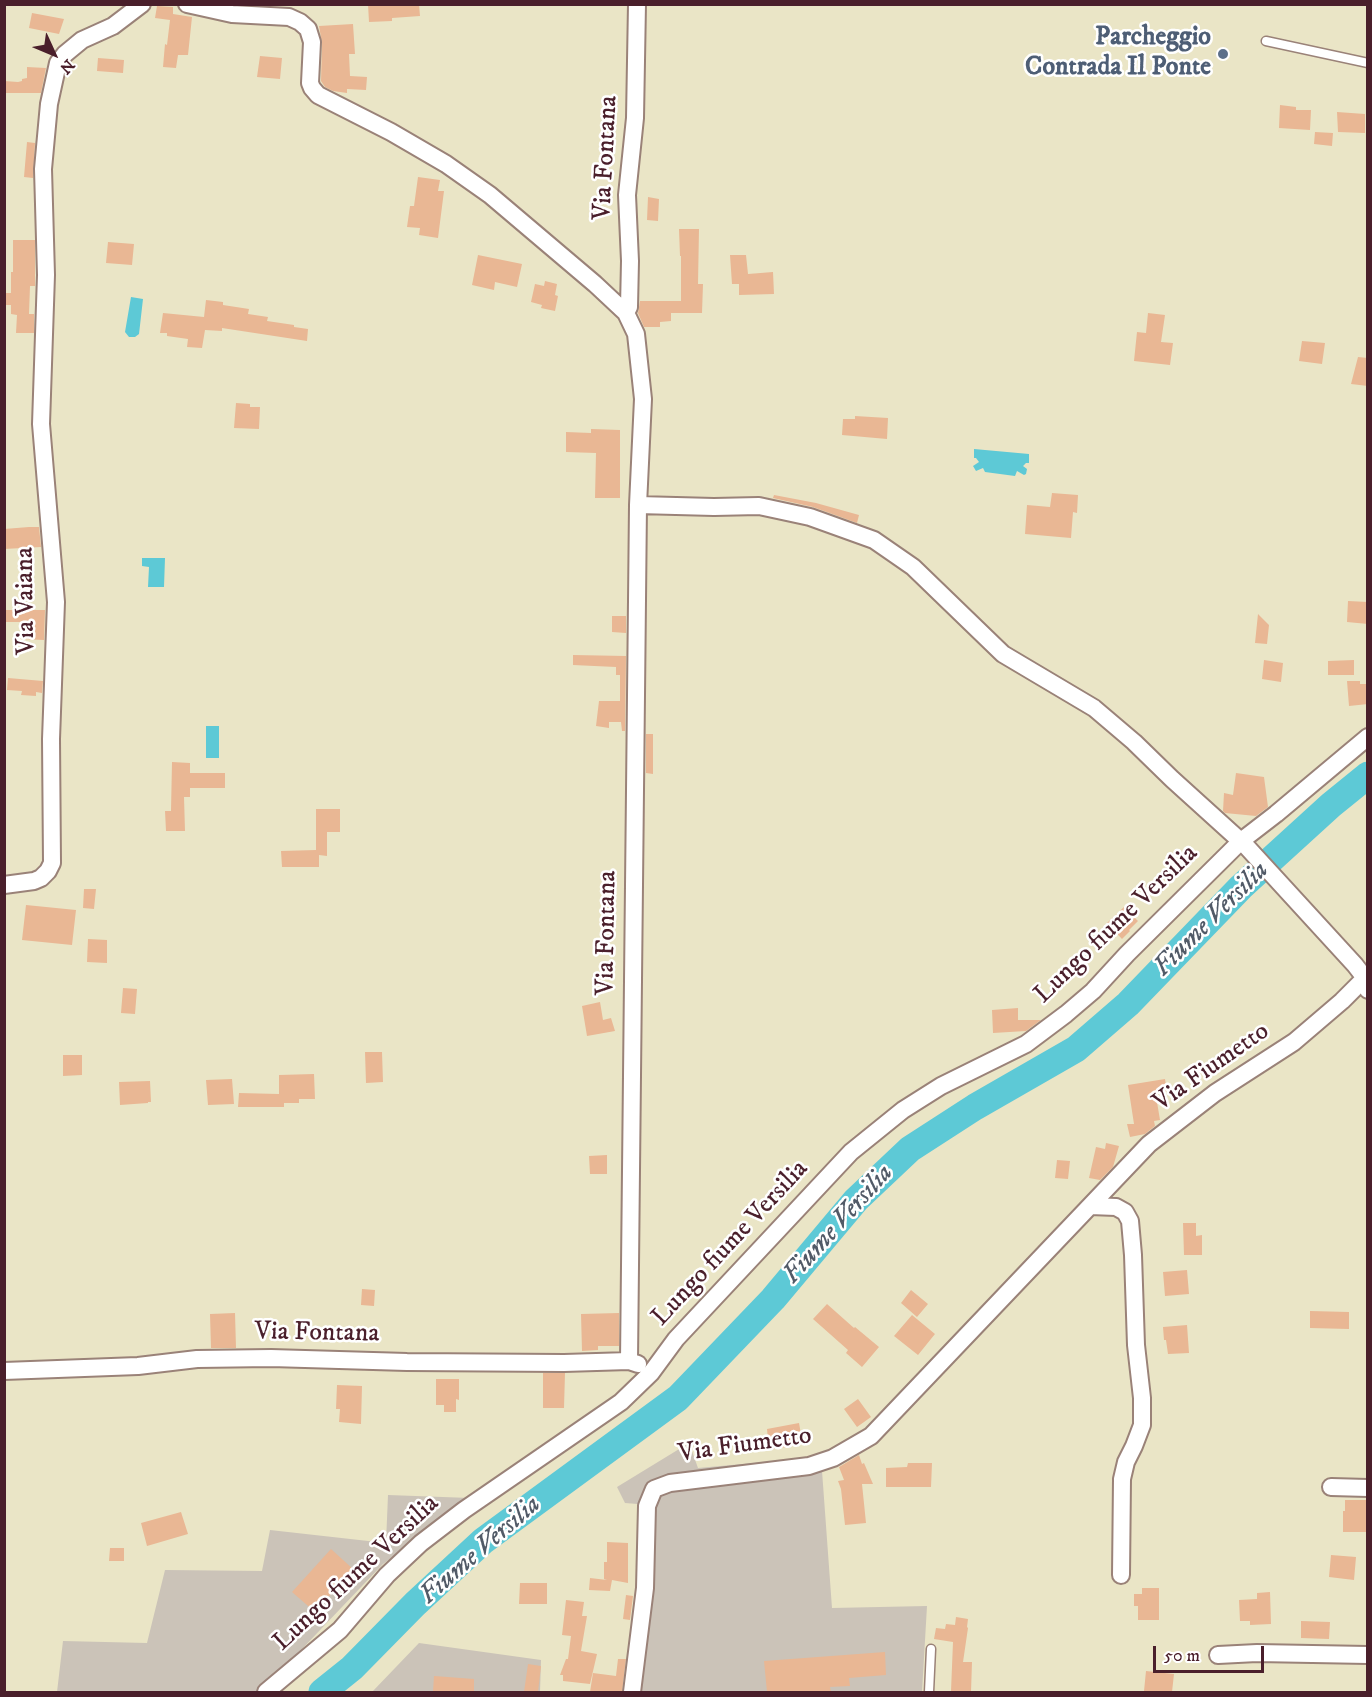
<!DOCTYPE html>
<html>
<head>
<meta charset="utf-8">
<style>
	body { margin:0 }
	#map { position:relative; width:1372px; height:1697px; overflow:hidden; background:#eae5c6; font-family:"IM FELL DW Pica",serif }
	canvas { display:block }
	.frame { position:absolute; inset:0; border:6px solid #4a1f2b; pointer-events:none }
	.north { position:absolute; left:24px; top:24px; width:60px; height:60px; -webkit-text-stroke:4px #fff; paint-order:stroke; rotate:134deg; font-size:16px; font-weight:700; line-height:24px; text-align:center; color:#4a1f2b }
	.north::after { content:''; display:block; margin:auto; width:21px; height:27px; background:#4a1f2b; clip-path:polygon(50% 0,100% 100%,50% 72%,0 100%) }
	.scale { position:absolute; left:1153px; top:1646px; width:111px; height:27px; box-sizing:border-box; border:3px solid #4a1f2b; border-top:0; padding-left:8px; font-size:18px; line-height:21px; white-space:nowrap; color:#4a1f2b; -webkit-text-stroke:4px #fff; paint-order:stroke }
</style>
</head>
<body>
<div id="map">
<canvas width="1372" height="1697"></canvas>
<div class="frame"></div>
<div class="north">N</div>
<div class="scale">50 m</div>
</div>
<script>
const ctx = document.querySelector('canvas').getContext('2d');
ctx.lineJoin = 'round';
function fill(path, color) { ctx.fillStyle = color; ctx.fill(path, 'evenodd'); }
const poly = rows => new Path2D(rows.map(r => 'M' + r).join(''));
function trace(path, color, width, dash) { ctx.strokeStyle = color; ctx.lineWidth = width; ctx.lineCap = dash ? 'butt' : 'round'; ctx.setLineDash(dash || []); ctx.stroke(path); }
function drawText(font, color, halo, rows, align = 'center') {
  ctx.font = font + ' "IM FELL DW Pica",serif'; ctx.lineWidth = 5; ctx.setLineDash([]); ctx.textBaseline = 'middle'; ctx.strokeStyle = halo; ctx.fillStyle = color; for (const [text, x, y, turn = 0] of rows) {
    ctx.save(); ctx.translate(x, y); ctx.rotate((+turn || 0) * Math.PI / 180); ctx.textAlign = isNaN(turn) ? turn : align; if (halo) ctx.strokeText(text, 0, 0); ctx.fillText(text, 0, 0); ctx.restore();
  }
}
fill(poly([
	[689,1443,698,1468,821,1457,832,1608,927,1606,922,1692,636,1692,650,1505,625,1503,617,1487],
	[388,1495,470,1498,383,1564,301,1650,300,1659,257,1692,57,1692,63,1641,147,1643,165,1570,262,1571,270,1530,386,1543],
	[419,1643,541,1660,540,1692,372,1692]
]), '#cbc3b8');
fill(poly([
	[131,297,143,299,139,334,135,337,129,337,125,332],
	[974,449,1029,454,1029,463,1026,463,1023,466,1027,469,1026,474,1024,475,1017,471,1015,476,985,472,983,468,976,471,973,466,979,462,976,458,974,458],
	[142,558,165,558,164,587,148,587,149,567,142,566],
	[206,726,219,726,219,758,206,758]
]), '#5dc9d6');
trace(poly([
	[322,1692,352,1668,415,1604,483,1541,678,1398,773,1299,856,1200,910,1149,975,1107,1076,1049,1128,1004,1241,887,1331,805,1368,775]
]), '#5dc9d6', 27);
fill(poly([
	[368,4,391,4,391,6,419,4,420,16,392,18,392,21,369,22],
	[157,6,173,7,173,14,192,17,188,55,178,55,176,68,163,67,165,44,167,45,170,20,155,18],
	[32,13,64,19,59,34,29,28],
	[353,24,355,54,349,54,350,76,367,77,366,90,347,89,347,93,333,91,325,87,321,81,322,43,319,26],
	[260,56,282,58,280,79,257,77],
	[98,58,124,60,123,73,97,71],
	[27,67,46,68,41,93,4,93,4,81,18,82,22,81,22,79,27,78],
	[1280,105,1296,107,1296,110,1311,110,1310,130,1279,128],
	[1337,112,1365,114,1365,133,1338,132],
	[1315,132,1333,133,1332,146,1314,144],
	[27,142,35,143,33,178,24,177],
	[418,177,440,180,438,191,444,191,438,238,419,235,420,228,407,227,410,206,414,206],
	[648,197,659,199,658,221,647,220],
	[679,229,699,229,698,284,703,284,702,313,671,313,671,321,660,322,660,327,644,327,638,313,640,301,681,301,681,256,680,256],
	[13,240,35,240,35,286,30,286,29,314,34,314,34,333,16,333,17,315,11,314,11,305,4,305,4,293,11,293,11,272,13,272],
	[108,242,134,244,132,265,106,263],
	[478,255,522,264,517,287,495,282,494,290,472,285],
	[730,255,746,255,748,274,773,272,774,294,739,295,739,284,732,284],
	[545,281,557,284,555,295,558,296,555,311,541,308,542,305,531,302,535,284,544,286],
	[206,300,223,302,223,305,249,309,248,314,268,317,267,321,294,325,294,327,308,329,307,341,222,328,222,331,205,330,202,348,187,347,188,339,167,336,167,333,160,333,163,313,204,317],
	[1148,313,1165,315,1161,342,1173,343,1170,365,1134,361,1137,332,1146,333],
	[1302,341,1325,343,1322,364,1299,361],
	[1358,357,1368,358,1368,386,1351,384],
	[236,403,250,404,250,407,260,407,259,429,234,428],
	[855,416,888,418,887,439,842,435,843,419,855,419],
	[591,429,620,430,620,498,595,498,596,453,566,452,566,432,591,433],
	[1052,493,1078,495,1077,513,1073,512,1071,538,1025,534,1027,505,1050,507],
	[774,495,816,503,859,515,857,523,813,507,773,498],
	[29,527,39,527,41,547,4,549,4,529],
	[1348,601,1368,602,1368,624,1347,622],
	[4,610,45,610,44,640,21,639,21,622,4,622],
	[1258,614,1269,625,1267,644,1255,643],
	[612,616,626,616,626,633,612,632],
	[573,655,626,656,625,731,622,731,621,722,609,722,609,728,596,726,599,701,620,701,620,675,616,675,616,667,573,665],
	[1264,660,1283,663,1281,682,1262,679],
	[1354,660,1354,675,1328,675,1328,661],
	[8,678,43,681,42,693,36,692,36,696,21,695,22,691,7,690],
	[1347,681,1360,681,1360,684,1368,684,1368,704,1349,706],
	[646,734,653,734,653,774,646,773],
	[172,762,190,763,190,773,225,773,225,788,190,788,190,797,184,797,185,831,166,831,165,811,171,811],
	[1236,773,1264,777,1268,807,1256,816,1225,813,1223,811,1224,793,1233,795],
	[316,809,340,809,340,832,327,832,327,856,319,855,319,867,282,867,281,851,316,850],
	[84,889,96,889,94,909,83,908],
	[26,905,76,910,72,945,22,940],
	[1124,907,1138,921,1129,930,1130,931,1122,939,1107,923],
	[88,939,107,940,107,963,87,962],
	[123,988,137,989,135,1014,121,1013],
	[600,1002,603,1020,611,1018,615,1031,587,1036,582,1006],
	[1018,1008,1018,1020,1041,1020,1026,1031,993,1033,992,1010],
	[365,1052,382,1052,383,1082,366,1083],
	[63,1055,82,1055,82,1075,63,1076],
	[314,1074,315,1099,299,1099,299,1103,284,1103,284,1107,238,1107,239,1093,279,1094,279,1075],
	[232,1079,234,1104,208,1105,206,1080],
	[1165,1079,1167,1091,1158,1092,1158,1096,1156,1096,1160,1120,1154,1121,1155,1126,1145,1134,1130,1137,1127,1124,1134,1124,1128,1085],
	[150,1081,151,1102,148,1102,148,1103,120,1105,119,1082],
	[1106,1143,1119,1146,1113,1167,1100,1180,1089,1178,1096,1147,1105,1149],
	[607,1155,607,1174,590,1174,589,1156],
	[1057,1160,1070,1161,1068,1179,1055,1178],
	[1183,1223,1196,1223,1196,1236,1202,1235,1202,1255,1184,1255],
	[1187,1270,1189,1294,1165,1296,1163,1272],
	[362,1289,375,1290,374,1306,361,1305],
	[911,1290,928,1304,917,1317,901,1303],
	[827,1304,854,1328,855,1327,879,1347,862,1367,846,1353,848,1350,813,1319],
	[1310,1311,1349,1312,1349,1329,1310,1328],
	[235,1313,236,1348,211,1348,210,1314],
	[619,1313,619,1346,598,1346,598,1350,582,1351,581,1314],
	[912,1315,935,1334,918,1355,894,1336],
	[1187,1325,1189,1353,1168,1354,1166,1340,1164,1340,1163,1327],
	[543,1373,565,1373,564,1408,543,1408],
	[436,1379,459,1379,459,1400,456,1399,456,1412,444,1412,444,1405,436,1405],
	[337,1385,362,1386,361,1424,339,1422,340,1409,336,1409],
	[858,1399,871,1417,857,1427,844,1409],
	[799,1423,802,1440,797,1441,798,1445,769,1450,767,1429],
	[859,1455,862,1464,864,1463,873,1484,862,1484,866,1523,845,1525,841,1489,838,1481,844,1480,839,1467],
	[908,1463,932,1463,931,1487,886,1487,886,1468,907,1467],
	[1345,1500,1367,1500,1368,1532,1343,1532,1343,1511,1345,1511],
	[181,1512,188,1534,147,1546,141,1523],
	[607,1542,628,1543,628,1583,612,1580,610,1591,589,1590,590,1578,607,1580,604,1579,604,1562,607,1562],
	[110,1548,124,1548,124,1561,109,1561],
	[331,1549,353,1569,315,1612,292,1592],
	[1331,1555,1356,1557,1354,1580,1329,1577],
	[520,1583,547,1583,547,1604,519,1604],
	[1142,1588,1159,1588,1159,1620,1138,1620,1138,1606,1134,1606,1134,1594,1142,1594],
	[1270,1592,1271,1624,1250,1625,1250,1621,1240,1621,1239,1600,1257,1599,1257,1593],
	[626,1595,633,1596,630,1620,623,1619],
	[566,1600,584,1602,582,1616,587,1616,581,1651,597,1654,590,1684,563,1681,563,1675,560,1675,566,1659,568,1659,571,1636,562,1635],
	[956,1617,968,1619,967,1627,968,1628,963,1662,972,1662,971,1692,951,1691,953,1642,934,1639,936,1628,945,1629,946,1624,955,1625],
	[1301,1621,1330,1622,1329,1639,1301,1638],
	[885,1652,886,1675,849,1678,850,1686,830,1687,831,1692,767,1692,764,1661],
	[618,1659,626,1659,622,1692,590,1692,593,1673,616,1676],
	[528,1664,541,1666,538,1692,524,1692],
	[1146,1671,1174,1674,1172,1692,1144,1691],
	[434,1676,474,1679,474,1692,433,1692]
]), '#e9b794');
const lane = poly([
	[1266,41,1368,63],
	[929,1692,931,1649]
]);
const street = poly([
	[187,4,232,14,289,17,300,22,308,29,312,42,310,83,312,88,318,95,391,132,446,164,490,195,595,284,626,313,636,334,643,399,638,505,714,507,759,506,810,517,874,540,913,567,1003,654,1094,708,1134,742,1172,779,1246,846,1355,965,1365,978,1368,990],
	[626,313,629,307,630,261,627,195,635,118,637,4],
	[4,885,34,881,41,878,48,871,52,863,51,739,56,602,41,424,46,275,43,169,49,104,58,63,65,54,82,40,113,26,142,4],
	[1090,1206,1116,1207,1125,1212,1130,1221,1133,1255,1136,1345,1142,1398,1142,1425,1134,1446,1126,1462,1122,1479,1121,1575],
	[629,1361,638,505],
	[4,1371,138,1366,197,1359,271,1358,407,1362,564,1363,629,1361,638,1364],
	[1331,1487,1368,1488],
	[1218,1655,1257,1653,1368,1655],
	[266,1692,340,1630,387,1575,421,1543,464,1510,621,1402,651,1373,676,1339,851,1152,903,1110,941,1086,1026,1044,1066,1014,1093,991,1127,954,1241,841,1276,814,1368,737],
	[632,1692,645,1588,647,1506,654,1489,670,1483,809,1466,833,1458,871,1436,1149,1144,1215,1093,1294,1042,1342,1001,1368,975]
]);
trace(lane, '#9a8278', 11);
trace(street, '#9a8278', 20);
trace(lane, '#fff', 8);
trace(street, '#fff', 16);
for (const [x, y, r, color] of [
	[1223,54,6,"#5c6f8a"]
]) { const dot = new Path2D(); dot.arc(x, y, r, 0, 2 * Math.PI); ctx.fillStyle = color; ctx.fill(dot); trace(dot, '#fff', 2); }
drawText('bold 26px', '#4e5e75', '#fff', [
	["Parcheggio",1211,39],
	["Contrada Il Ponte",1211,69]
], 'right');
drawText('26px', '#4a1f2b', '#fff', [
	["Via Fontana",607,158,-87],
	["Via Vaiana",27,601,-91],
	["Lungo fiume Versilia",1117,925,-44],
	["Via Fontana",608,933,-89],
	["Via Fiumetto",1212,1068,-35],
	["Lungo fiume Versilia",731,1244,-47],
	["Via Fontana",317,1334,1],
	["Via Fiumetto",745,1446,-8],
	["Lungo fiume Versilia",357,1574,-43]
]);
drawText('italic 27px', '#515a67', '#fff', [
	["Fiume Versilia",1212,920,-45],
	["Fiume Versilia",839,1225,-48],
	["Fiume Versilia",481,1551,-41]
]);
</script>
</body>
</html>
